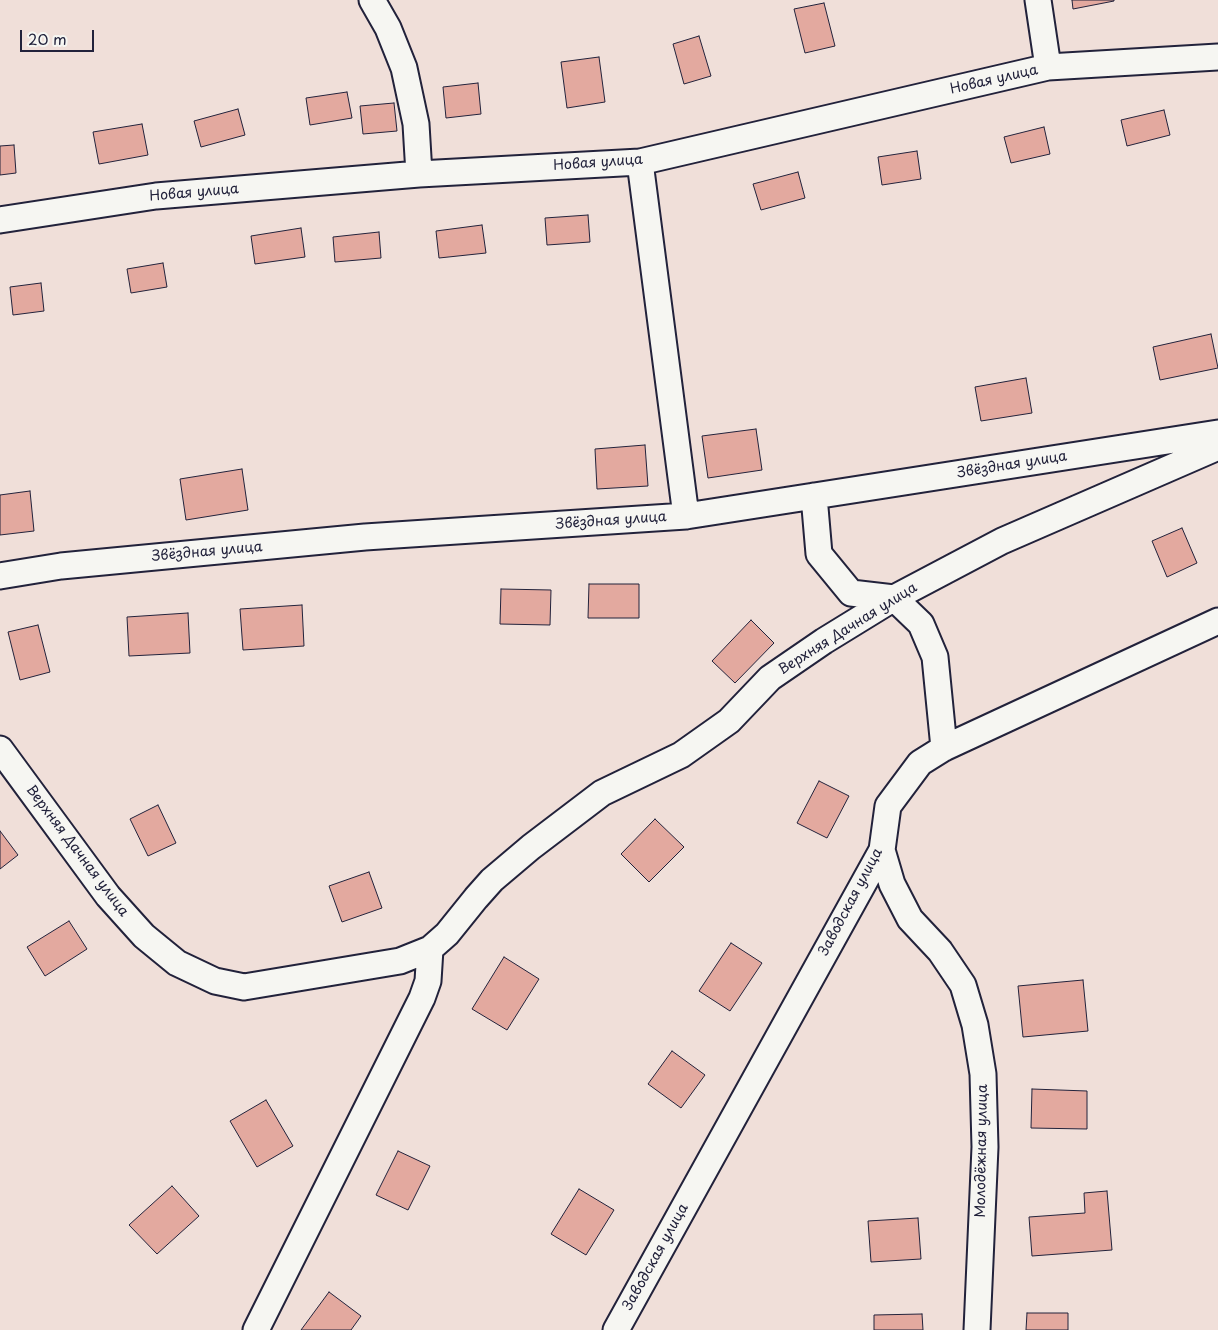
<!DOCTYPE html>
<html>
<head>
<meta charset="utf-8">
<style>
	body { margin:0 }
	#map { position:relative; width:1218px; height:1330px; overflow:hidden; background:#f0dfd9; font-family:"Playpen Sans",sans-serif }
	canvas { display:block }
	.scale { position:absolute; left:20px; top:30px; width:74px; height:22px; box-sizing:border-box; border:2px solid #22223b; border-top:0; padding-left:6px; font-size:15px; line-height:18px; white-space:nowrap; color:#22223b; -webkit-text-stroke:4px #f6f6f2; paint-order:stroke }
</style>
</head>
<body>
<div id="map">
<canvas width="1218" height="1330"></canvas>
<div class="scale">20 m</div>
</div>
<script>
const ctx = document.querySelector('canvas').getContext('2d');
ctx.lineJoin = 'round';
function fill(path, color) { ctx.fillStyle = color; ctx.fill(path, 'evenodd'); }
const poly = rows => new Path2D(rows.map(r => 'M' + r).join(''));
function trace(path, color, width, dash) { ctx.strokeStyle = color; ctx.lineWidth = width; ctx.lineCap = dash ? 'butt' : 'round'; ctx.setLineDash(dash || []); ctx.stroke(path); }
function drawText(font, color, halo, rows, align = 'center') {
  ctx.font = font + ' "Playpen Sans",sans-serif'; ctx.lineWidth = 4.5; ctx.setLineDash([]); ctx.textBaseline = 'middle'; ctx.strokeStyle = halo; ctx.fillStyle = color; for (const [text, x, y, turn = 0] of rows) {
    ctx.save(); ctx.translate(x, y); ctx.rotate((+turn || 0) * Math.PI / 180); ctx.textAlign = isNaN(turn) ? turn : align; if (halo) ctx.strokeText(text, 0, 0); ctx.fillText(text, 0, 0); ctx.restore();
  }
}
const building = poly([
	[1072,0,1114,0,1114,1,1073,9,1072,0],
	[824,3,835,46,805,53,794,9,824,3],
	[699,36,711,76,684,84,673,44,699,36],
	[599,57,605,102,567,108,561,62,599,57],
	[478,83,481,114,446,118,443,87,478,83],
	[347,92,352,118,310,125,306,98,347,92],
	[394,103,397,131,363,134,360,106,394,103],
	[238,109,245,135,201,147,194,121,238,109],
	[1164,110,1170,135,1127,146,1121,120,1164,110],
	[142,124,148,155,99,164,93,132,142,124],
	[1044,127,1050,154,1011,163,1004,137,1044,127],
	[14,145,16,173,0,175,0,146,14,145],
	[917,151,921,179,882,185,878,157,917,151],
	[798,172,805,198,761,210,753,184,798,172],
	[588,215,590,242,547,245,545,218,588,215],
	[482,225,486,253,439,258,436,231,482,225],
	[301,228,305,257,255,264,251,236,301,228],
	[379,232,381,258,335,262,333,237,379,232],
	[163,263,167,287,131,293,127,269,163,263],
	[41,283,44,311,13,315,10,287,41,283],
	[1211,334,1218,368,1160,380,1153,347,1211,334],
	[1026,378,1032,413,981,421,975,387,1026,378],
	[756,429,762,470,708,478,702,436,756,429],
	[645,445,648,486,597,489,595,449,645,445],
	[242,469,248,510,186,520,180,479,242,469],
	[30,491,34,531,0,535,0,495,30,491],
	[1182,528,1197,563,1167,577,1152,541,1182,528],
	[589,584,639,584,639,618,588,618,589,584],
	[501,589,551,590,550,625,500,624,501,589],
	[302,605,304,646,243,650,240,609,302,605],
	[188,613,190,653,129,656,127,617,188,613],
	[751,620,774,643,735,683,712,661,751,620],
	[38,625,50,672,20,680,8,632,38,625],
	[819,781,849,796,827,838,797,823,819,781],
	[158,805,176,843,148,856,130,819,158,805],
	[655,819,684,847,649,882,621,854,655,819],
	[0,831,18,855,0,869,0,831],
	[369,872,382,908,342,922,329,886,369,872],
	[69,921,87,949,45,976,27,947,69,921],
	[731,943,762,963,730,1011,699,991,731,943],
	[504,957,539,979,507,1030,472,1009,504,957],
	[1083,980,1088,1031,1023,1037,1018,986,1083,980],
	[672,1051,705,1075,681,1108,648,1084,672,1051],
	[1032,1089,1087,1091,1087,1129,1031,1128,1032,1089],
	[266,1100,293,1146,257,1167,230,1121,266,1100],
	[398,1151,430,1166,408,1210,376,1195,398,1151],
	[172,1186,199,1216,157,1254,129,1225,172,1186],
	[579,1189,614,1210,586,1255,551,1234,579,1189],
	[1107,1191,1112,1250,1032,1256,1029,1217,1085,1213,1084,1193,1107,1191],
	[918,1218,921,1259,871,1262,868,1221,918,1218],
	[329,1292,361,1316,351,1330,301,1330,329,1292],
	[1027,1313,1068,1313,1068,1330,1026,1330,1027,1313],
	[922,1314,923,1330,874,1330,874,1315,922,1314]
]);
fill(building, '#e3a99f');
trace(building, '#22223b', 1);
const minor = poly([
	[372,0,388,28,404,68,416,124,419,174],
	[1038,0,1048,67],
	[640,162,686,516],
	[0,220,156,196,419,174,640,162,1048,67,1218,57],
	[814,496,819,554,851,593,894,598,921,624,935,657,944,748],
	[0,576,61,566,365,537,686,516,1218,433],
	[0,749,108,896,144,936,177,963,215,981,244,987,400,961,430,949,447,934,476,898,492,880,531,847,602,793,681,755,729,721,770,678,824,641,894,598,1002,541,1218,447],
	[882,850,892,884,910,919,940,951,963,985,975,1025,983,1074,985,1147,977,1330],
	[256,1330,422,998,428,981,430,949],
	[616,1330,882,850,888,806,920,763,944,748,1218,621]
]);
trace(minor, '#22223b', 29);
trace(minor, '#f6f6f2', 25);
drawText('14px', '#22223b', '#f6f6f2', [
	["Новая улица",994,80,-13],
	["Новая улица",598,163,-4],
	["Новая улица",194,193,-5],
	["Звёздная улица",1012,465,-9],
	["Звёздная улица",611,521,-4],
	["Звёздная улица",207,552,-5],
	["Верхняя Дачная улица",848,629,-32],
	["Верхняя Дачная улица",77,851,53],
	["Заводская улица",851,902,-62],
	["Молодёжная улица",982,1151,-89],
	["Заводская улица",656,1257,-61]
]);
</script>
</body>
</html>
